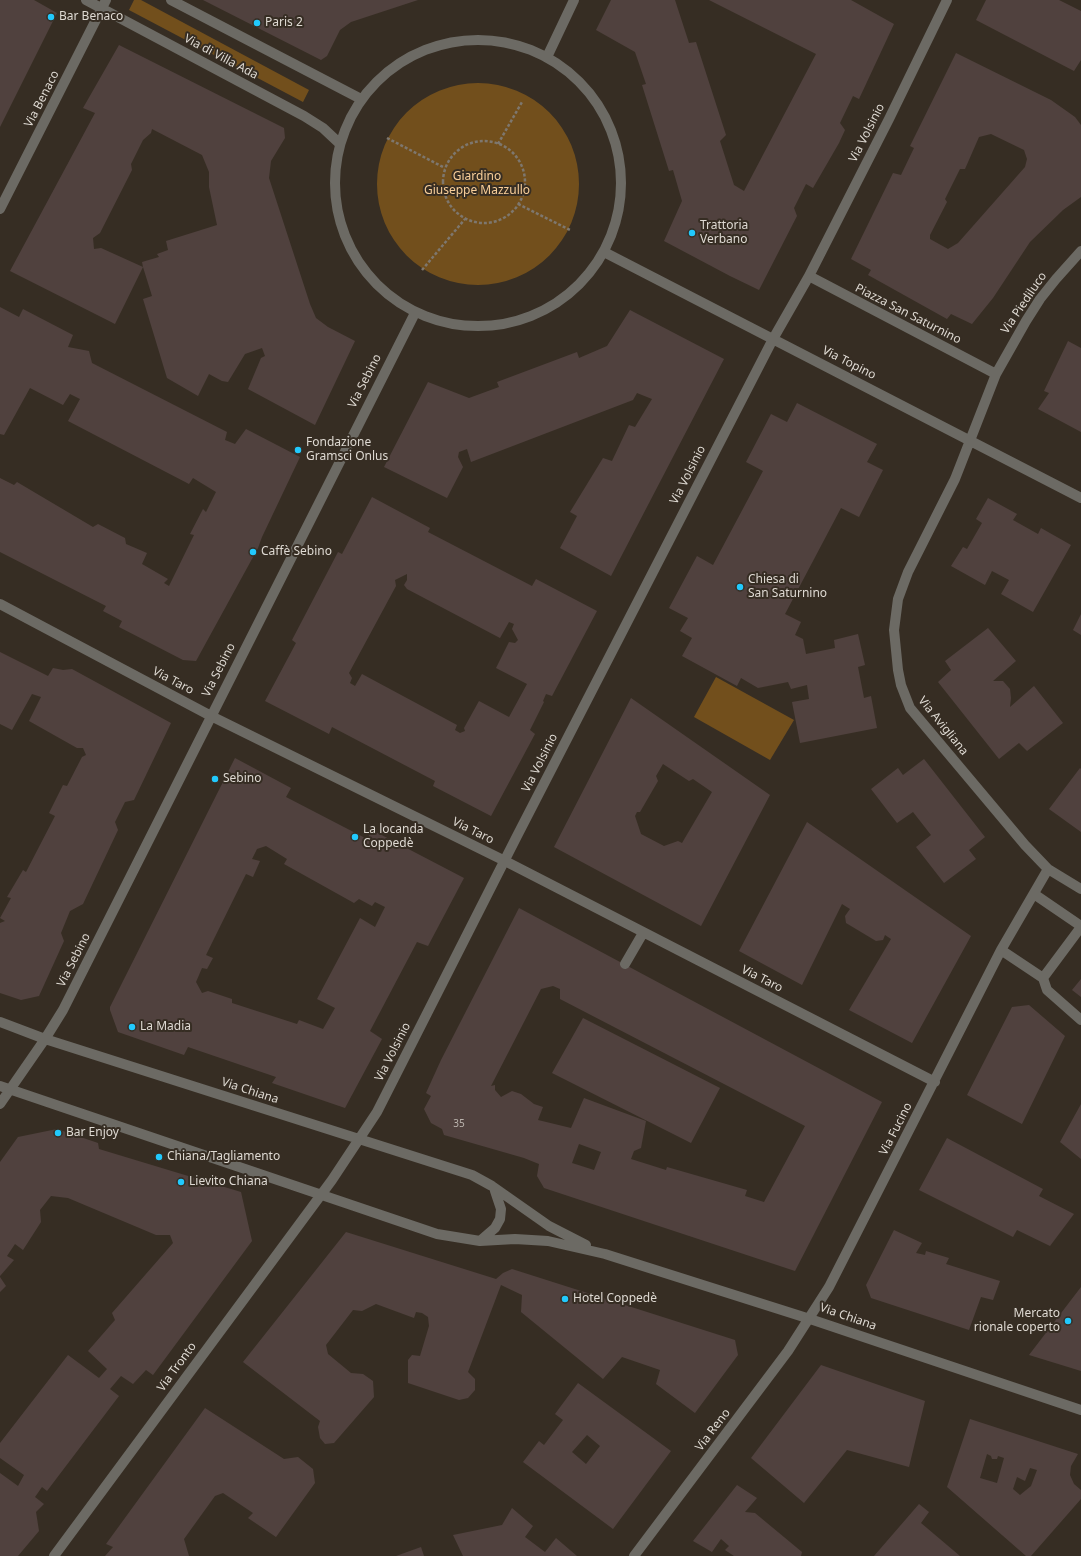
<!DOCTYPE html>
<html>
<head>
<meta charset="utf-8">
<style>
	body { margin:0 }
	canvas { display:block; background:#362d23 }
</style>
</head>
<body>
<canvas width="1081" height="1556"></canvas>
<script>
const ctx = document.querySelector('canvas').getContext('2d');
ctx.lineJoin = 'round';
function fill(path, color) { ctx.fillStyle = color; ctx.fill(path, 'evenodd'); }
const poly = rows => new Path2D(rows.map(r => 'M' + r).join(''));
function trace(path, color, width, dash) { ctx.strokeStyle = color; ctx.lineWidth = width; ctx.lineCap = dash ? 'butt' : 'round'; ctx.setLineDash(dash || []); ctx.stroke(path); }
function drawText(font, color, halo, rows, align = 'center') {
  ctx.font = font + ' "Noto Sans",sans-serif'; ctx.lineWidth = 4; ctx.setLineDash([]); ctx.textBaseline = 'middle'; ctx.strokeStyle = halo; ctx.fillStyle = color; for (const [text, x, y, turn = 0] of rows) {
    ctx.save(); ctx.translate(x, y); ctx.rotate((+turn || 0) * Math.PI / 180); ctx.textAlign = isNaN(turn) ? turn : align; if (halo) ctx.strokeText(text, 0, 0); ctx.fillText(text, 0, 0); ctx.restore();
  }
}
fill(poly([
	[134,0,141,0,309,90,303,102,129,10],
	'377 184a101 101 0 1 1 202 0a101 101 0 1 1-202 0Z',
	[716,677,794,720,770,760,694,717]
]), '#724f1c');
fill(poly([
	[0,0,34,0,57,13,0,127],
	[203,0,418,0,351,22,340,30,327,56,321,60],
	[611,0,675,0,689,43,696,42,726,135,720,141,734,185,744,191,816,54,709,0,851,0,894,24,859,99,853,96,840,123,845,130,839,143,813,188,806,184,794,208,797,216,759,290,730,276,664,241,682,201,673,170,669,171,642,85,646,84,635,52,596,30],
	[986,0,1059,0,1081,11,1081,60,1074,71,976,20],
	[119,45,284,128,285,138,271,161,269,178,310,304,316,318,328,327,355,341,315,425,248,389,261,358,265,356,262,348,245,354,228,382,222,381,209,374,198,396,167,378,143,299,152,296,143,267,115,324,10,271,95,113,83,108],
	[152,129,202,155,209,172,209,187,217,225,166,241,168,250,157,254,159,257,142,262,143,267,101,248,94,249,93,238,100,233,132,170,131,164,143,140,151,133],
	[956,53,1051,100,1075,117,1081,125,1081,197,1063,210,1030,242,993,298,972,324,951,314,947,319,868,275,871,270,851,259,893,173,901,175,914,148,910,146],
	[991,134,1024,150,1027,159,1025,167,958,243,948,249,930,239,930,235,947,202,945,199,960,169,965,169,979,137],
	[0,307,19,317,23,309,73,335,68,347,89,351,92,363,227,432,225,440,235,444,246,429,300,457,262,537,258,548,196,661,183,660,119,627,122,621,103,611,106,606,0,552,0,478,14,485,17,482,93,527,98,524,125,538,126,544,147,553,142,564,168,579,164,583,169,586,194,535,190,534,203,509,206,512,216,492,193,478,189,484,68,421,80,399,70,394,63,405,30,388,4,435,0,434],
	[630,310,724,359,611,576,560,548,577,516,570,512,603,458,612,461,629,425,635,427,652,399,637,393,633,400,471,462,467,449,459,452,458,457,463,467,447,498,384,467,428,382,469,398,499,387,497,382,577,352,579,358,607,346],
	[1068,341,1081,348,1081,432,1038,409,1049,393,1044,391],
	[797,403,877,444,867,462,883,470,859,517,841,508,785,614,801,622,795,635,803,639,806,654,835,648,834,640,858,634,865,665,858,667,864,698,871,696,877,728,800,743,792,702,809,699,807,685,791,689,788,682,758,688,741,678,737,686,682,656,692,638,680,631,688,618,669,608,697,556,713,565,763,471,746,462,771,414,787,422],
	[372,497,430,528,428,532,532,586,536,579,597,611,552,696,546,694,543,701,544,702,530,730,535,734,491,816,433,786,435,781,332,727,329,734,265,701,296,643,292,640,338,552,342,554],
	[407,574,407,580,404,585,407,589,500,638,509,622,514,624,512,629,518,640,515,643,509,642,496,668,527,684,509,717,479,701,464,728,465,731,460,733,455,730,457,725,362,674,355,686,350,683,352,678,349,673,396,586,395,580],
	[988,498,1017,514,1013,520,1038,534,1041,528,1071,545,1033,612,1001,594,1009,580,992,571,985,585,951,566,963,547,967,549,982,523,976,519],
	[1081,614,1081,635,1073,630],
	[988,628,1016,661,993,681,1003,681,1010,689,1011,698,1010,707,1034,686,1063,723,1027,751,1019,743,999,759,938,682,951,670,945,661],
	[0,652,48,676,53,668,63,670,72,669,171,723,134,800,125,802,115,822,118,830,83,904,70,911,61,933,64,941,39,996,21,1000,0,993,0,923,5,921,0,918,11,898,7,897,23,870,26,872,55,816,49,813,63,785,67,786,82,757,86,755,83,748,77,748,29,721,41,697,32,694,12,730,0,724],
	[631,698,770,795,701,926,554,847],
	[663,764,689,781,693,779,712,792,682,843,678,841,664,846,641,834,635,816,637,812,640,812,658,781,656,776],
	[235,758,291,788,286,797,367,839,372,830,464,878,428,946,417,942,370,1031,382,1039,345,1108,272,1083,276,1077,188,1047,184,1055,118,1032,110,1010,110,1007],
	[266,846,287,859,284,864,354,903,359,899,372,906,375,902,385,907,375,927,360,918,317,999,335,1008,323,1029,299,1020,297,1024,232,1003,232,999,208,991,202,993,196,982,202,968,207,969,213,958,206,955,246,874,253,877,260,861,252,859,257,849],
	[924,759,985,837,969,850,976,859,944,883,916,847,931,835,913,812,897,823,871,789,898,768,903,775],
	[1080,768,1081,769,1081,832,1049,809],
	[807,822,971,936,912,1043,849,1010,891,939,885,935,883,940,876,941,846,923,845,916,850,909,842,904,802,985,739,951],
	[519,908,882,1102,795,1271,544,1188,537,1176,539,1164,524,1158,444,1135,442,1129,431,1123,424,1109,431,1096,426,1093,441,1060],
	[553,986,560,989,560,999,805,1126,764,1202,745,1196,747,1190,667,1167,666,1170,631,1159,634,1151,641,1148,646,1121,584,1098,571,1128,538,1120,543,1107,534,1104,521,1094,512,1091,501,1097,495,1090,495,1085,491,1086,541,989],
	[579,1144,601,1152,594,1170,572,1163],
	[1081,979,1081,997,1072,990],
	[1029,1005,1065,1036,1022,1124,967,1095,1012,1007],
	[583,1018,720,1088,691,1143,552,1073],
	[1081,1104,1081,1159,1060,1142],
	[57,1129,98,1143,99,1149,241,1192,252,1241,153,1375,146,1370,133,1384,121,1376,110,1389,119,1396,47,1491,42,1487,35,1497,44,1504,36,1512,39,1531,18,1556,0,1556,0,1473,18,1486,24,1475,0,1458,0,1443,68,1355,99,1378,107,1369,88,1351,115,1320,112,1313,173,1243,170,1235,156,1235,68,1198,51,1196,40,1210,41,1222,23,1250,15,1244,7,1256,14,1260,0,1276,0,1162,18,1137],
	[947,1138,1043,1189,1039,1196,1074,1214,1050,1246,1017,1230,1013,1237,919,1190],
	[894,1230,922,1243,916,1253,925,1255,926,1251,949,1258,946,1264,1000,1281,993,1300,981,1297,969,1330,871,1298,866,1285],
	[346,1232,496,1279,503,1273,512,1269,735,1340,738,1355,695,1413,656,1384,660,1370,622,1357,603,1379,521,1312,522,1295,501,1285,468,1372,475,1379,475,1390,468,1398,459,1400,408,1383,408,1360,412,1355,420,1356,429,1326,428,1317,422,1313,416,1312,414,1318,376,1304,362,1311,353,1310,326,1345,328,1354,351,1373,363,1374,373,1381,374,1397,334,1443,325,1444,320,1438,318,1427,320,1421,243,1362],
	[0,1277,6,1286,0,1292],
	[1081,1287,1081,1371,1029,1355],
	[821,1365,925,1401,909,1467,847,1450,804,1503,751,1458],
	[578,1383,671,1451,613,1529,523,1462,539,1441,544,1445,563,1420,555,1414],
	[587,1435,600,1446,586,1464,572,1452],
	[205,1408,284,1459,298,1457,313,1469,315,1483,276,1537,248,1518,253,1513,223,1493,215,1496,184,1539,189,1556,105,1556,113,1547,106,1544],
	[970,1419,1078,1454,1071,1466,1070,1475,1074,1484,1081,1490,1081,1499,1031,1556,1026,1556,947,1487],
	[987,1454,991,1456,992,1459,997,1459,998,1456,1004,1458,997,1483,980,1478],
	[1030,1468,1037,1470,1031,1486,1020,1495,1013,1489,1017,1477,1025,1481],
	[737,1485,757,1498,745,1512,755,1513,802,1552,801,1556,734,1556,725,1550,729,1546,721,1539,712,1552,693,1541],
	[919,1504,929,1512,921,1523,960,1556,874,1556],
	[512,1508,533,1526,525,1537,545,1552,556,1538,577,1556,463,1556,453,1535,502,1525],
	[421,1547,424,1556,396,1556]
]), '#50413e');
trace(poly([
	[387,138,445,168],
	'443 182a41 41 0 1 1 82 0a41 41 0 1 1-82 0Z',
	[498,144,522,102],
	[518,204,570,230],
	[422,270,465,219]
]), '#7e776e', 2.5, [3, 2]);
trace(poly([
	[86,0,304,116,323,128,339,143],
	[171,0,361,99],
	'335 183a143 143 0 1 1 286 0a143 143 0 1 1-286 0Z',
	[547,57,574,0],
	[0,209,106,0],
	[1081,251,1056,279,1040,299,1026,321,996,374,955,479,908,572,898,599,894,630,898,670,901,685,910,708,1025,845,1048,869,1081,889],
	[604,252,1081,498],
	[809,276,889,119,947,0],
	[0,604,211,716,505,861,935,1082],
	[1034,894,1081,926],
	[1001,950,1043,978,1081,927],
	[625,964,643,933],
	[1043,978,1047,990,1081,1020],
	[0,1022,45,1039,472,1175,492,1186,549,1226,586,1245],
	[0,1086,437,1234,480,1241,515,1239,548,1241,605,1254,810,1319,1081,1410],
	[0,1104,45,1039,63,1010,415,313],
	[480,1241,495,1228,500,1219,501,1209,495,1191],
	[54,1556,332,1180,377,1112,517,836,773,339,809,276,996,374],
	[634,1556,788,1351,829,1287,1001,950,1048,869]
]), '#6c6a64', 10);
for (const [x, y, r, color] of [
	[51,17,4,"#21c9fd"],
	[257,23,4,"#21c9fd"],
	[692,233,4,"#21c9fd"],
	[298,450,4,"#21c9fd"],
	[253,552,4,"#21c9fd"],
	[740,587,4,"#21c9fd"],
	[215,779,4,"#21c9fd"],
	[355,837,4,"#21c9fd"],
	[132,1027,4,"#21c9fd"],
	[58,1133,4,"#21c9fd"],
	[159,1157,4,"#21c9fd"],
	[181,1182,4,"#21c9fd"],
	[565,1299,4,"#21c9fd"],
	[1068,1321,4,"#21c9fd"]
]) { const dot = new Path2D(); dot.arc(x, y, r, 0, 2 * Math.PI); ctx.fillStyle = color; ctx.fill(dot); trace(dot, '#362d23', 1.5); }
drawText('10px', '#bbb4ae', null, [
	["35",459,1124]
]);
drawText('12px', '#dfdad3', '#362d23', [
	["Bar Benaco",59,17],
	["Paris 2",265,23],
	["Trattoria",700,226],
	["Verbano",700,240],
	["Fondazione",306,443],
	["Gramsci Onlus",306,457],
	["Caffè Sebino",261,552],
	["Chiesa di",748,580],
	["San Saturnino",748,594],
	["Sebino",223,779],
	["La locanda",363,830],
	["Coppedè",363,844],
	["La Madia",140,1027],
	["Bar Enjoy",66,1133],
	["Chiana/Tagliamento",167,1157],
	["Lievito Chiana",189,1182],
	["Hotel Coppedè",573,1299],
	["Mercato",1060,1314,"right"],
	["rionale coperto",1060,1328,"right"]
], 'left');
drawText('12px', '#dfdad3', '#362d23', [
	["Via di Villa Ada",221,57,28],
	["Via Benaco",42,99,-63],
	["Via Volsinio",867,133,-63],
	["Via Piediluco",1024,303,-56],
	["Piazza San Saturnino",908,314,27],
	["Via Topino",849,363,27],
	["Via Sebino",365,381,-63],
	["Via Volsinio",688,475,-63],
	["Via Sebino",219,670,-63],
	["Via Taro",173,681,28],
	["Via Avigliana",943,726,51],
	["Via Volsinio",540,763,-63],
	["Via Taro",473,831,26],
	["Via Sebino",74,960,-63],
	["Via Taro",762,979,27],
	["Via Volsinio",393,1052,-63],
	["Via Chiana",250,1091,18],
	["Via Fucino",896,1129,-63],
	["Via Chiana",848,1317,19],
	["Via Tronto",177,1367,-54],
	["Via Reno",713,1430,-53]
]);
drawText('12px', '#f8ce99', '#362d23', [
	["Giardino",477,177],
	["Giuseppe Mazzullo",477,191]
]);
</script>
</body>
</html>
